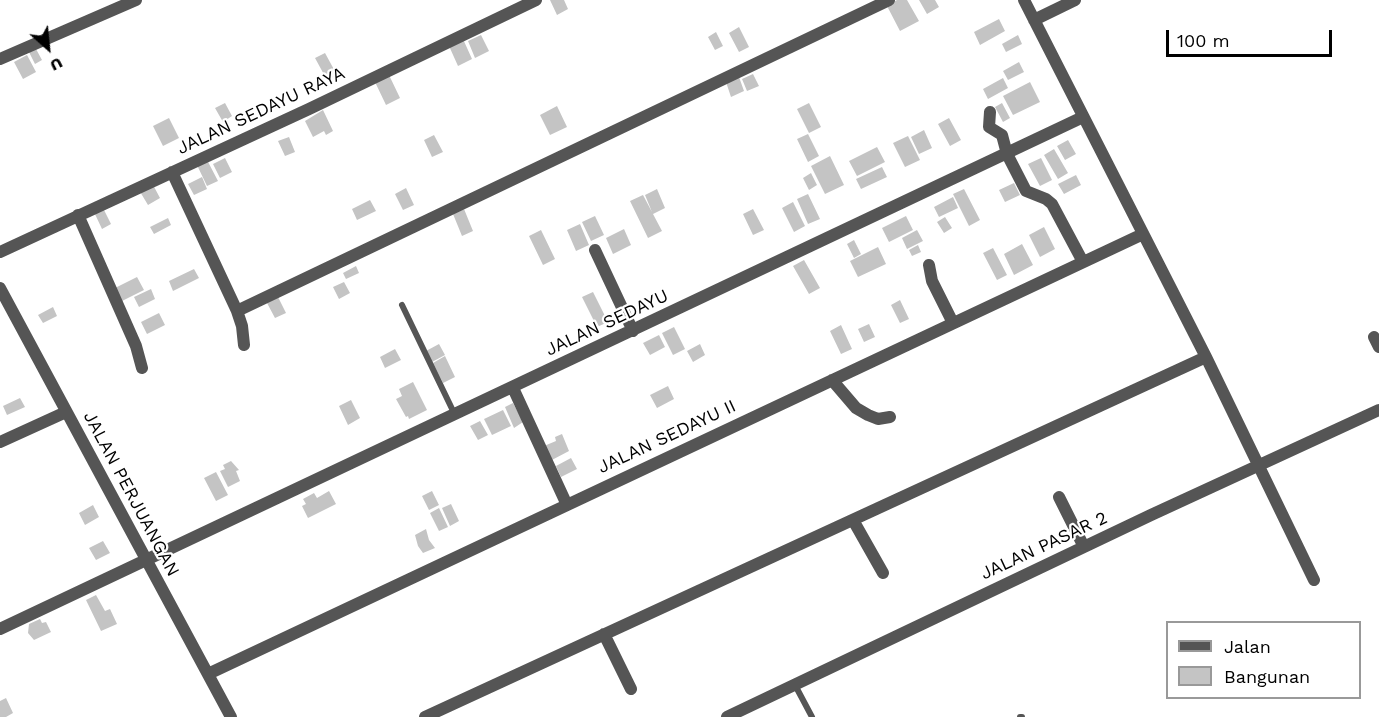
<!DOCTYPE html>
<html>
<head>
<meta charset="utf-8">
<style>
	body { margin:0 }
	#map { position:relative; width:1379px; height:717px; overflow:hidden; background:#fff; font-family:"Work Sans",sans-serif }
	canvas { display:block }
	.legend { position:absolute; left:1166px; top:621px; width:195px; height:78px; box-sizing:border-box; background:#fff; border:2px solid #999; margin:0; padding:8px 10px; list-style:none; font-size:18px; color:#000 }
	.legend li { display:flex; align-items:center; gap:12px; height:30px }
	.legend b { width:30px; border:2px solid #999 }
	.north { position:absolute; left:18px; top:18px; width:60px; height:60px; -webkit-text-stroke:4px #fff; paint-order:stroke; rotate:153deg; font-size:16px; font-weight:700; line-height:24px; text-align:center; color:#000 }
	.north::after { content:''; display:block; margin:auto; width:21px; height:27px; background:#000; clip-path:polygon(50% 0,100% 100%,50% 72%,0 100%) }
	.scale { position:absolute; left:1166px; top:30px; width:166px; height:27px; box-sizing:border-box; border:3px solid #000; border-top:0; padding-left:8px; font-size:18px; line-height:21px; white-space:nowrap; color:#000; -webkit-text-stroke:4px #fff; paint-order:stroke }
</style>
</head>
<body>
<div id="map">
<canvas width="1379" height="717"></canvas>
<ul class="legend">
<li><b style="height:8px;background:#555"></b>Jalan</li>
<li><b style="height:16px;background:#c4c4c4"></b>Bangunan</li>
</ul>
<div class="north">U</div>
<div class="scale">100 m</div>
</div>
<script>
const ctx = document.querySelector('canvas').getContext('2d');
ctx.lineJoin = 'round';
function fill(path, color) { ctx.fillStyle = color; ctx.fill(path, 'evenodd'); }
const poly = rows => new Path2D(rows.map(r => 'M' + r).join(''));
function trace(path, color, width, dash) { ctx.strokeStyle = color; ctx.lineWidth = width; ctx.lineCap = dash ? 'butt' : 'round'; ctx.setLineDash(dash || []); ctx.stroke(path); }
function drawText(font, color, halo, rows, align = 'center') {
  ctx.font = font + ' "Work Sans",sans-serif'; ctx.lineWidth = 4.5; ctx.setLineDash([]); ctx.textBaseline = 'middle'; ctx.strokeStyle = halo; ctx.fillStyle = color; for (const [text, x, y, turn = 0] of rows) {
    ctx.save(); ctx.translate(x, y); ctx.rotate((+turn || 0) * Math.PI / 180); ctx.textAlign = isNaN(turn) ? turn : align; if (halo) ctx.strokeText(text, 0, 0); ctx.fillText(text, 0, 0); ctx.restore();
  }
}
fill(poly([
	[550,0,564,0,568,9,557,15],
	[897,0,907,0,919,21,900,31,887,6],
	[919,0,935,0,939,7,927,14],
	[999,19,1005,31,980,45,974,32],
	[739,27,749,47,739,52,729,33],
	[716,32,723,46,715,50,708,37],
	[481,35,489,51,475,58,468,41],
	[1018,35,1022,44,1006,52,1002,44],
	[463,39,472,59,458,66,449,46],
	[36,49,42,60,35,64,29,52],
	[325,53,337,75,327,80,315,58],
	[27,55,36,72,23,79,14,62],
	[1019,62,1024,72,1008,80,1003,71],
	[753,74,759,86,747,91,742,79],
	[389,75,400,98,386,105,375,82],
	[739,77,744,91,731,97,726,82],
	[1003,78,1008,88,988,99,983,89],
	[1030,82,1040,102,1013,115,1003,96],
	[225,103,232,116,223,122,215,108],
	[809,103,821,127,809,133,797,109],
	[1002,103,1010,118,1003,122,995,107],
	[557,106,567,127,550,135,540,115],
	[323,110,333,131,326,135,324,131,313,137,305,121],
	[169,118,179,138,163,146,153,126],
	[949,118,961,140,950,146,938,124],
	[924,130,932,148,919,154,911,137],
	[808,134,819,156,808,162,797,139],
	[434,135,443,152,432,157,424,140],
	[908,136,920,160,905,167,893,143],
	[289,137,295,152,285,156,278,141],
	[1068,140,1076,154,1065,160,1057,146],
	[877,147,885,162,857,176,849,161],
	[1054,149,1068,173,1058,179,1044,155],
	[830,156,844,185,825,194,811,166],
	[206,158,218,181,207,186,196,163],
	[225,158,232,172,220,178,213,164],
	[1041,158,1052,180,1040,186,1028,164],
	[882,167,887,177,861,189,856,179],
	[811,173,817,185,809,190,803,178],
	[1076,175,1081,185,1064,194,1058,184],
	[202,177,207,189,194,195,188,184],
	[152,183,160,198,148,205,139,190],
	[1014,183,1020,195,1005,202,999,190],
	[406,188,414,205,403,210,395,194],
	[657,189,665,208,653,214,662,231,648,238,630,201,643,195,652,212,645,195],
	[964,189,980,220,969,226,953,194],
	[808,194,820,219,808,224,797,199],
	[953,197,958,208,939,217,934,207],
	[370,200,376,211,357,220,352,209],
	[793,202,805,226,794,232,782,208],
	[103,208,111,224,102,229,94,212],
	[464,209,473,231,462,236,453,214],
	[753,209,764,230,753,235,743,214],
	[595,216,604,235,591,241,582,222],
	[906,216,913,230,889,242,882,228],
	[945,217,952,228,944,233,937,222],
	[168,218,171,225,154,234,150,227],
	[580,224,589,245,576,251,567,230],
	[1044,227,1055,249,1040,257,1029,235],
	[624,229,631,245,613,254,606,238],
	[541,230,555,259,543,265,529,236],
	[917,230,923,241,907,249,902,238],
	[854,240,861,254,854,258,847,244],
	[1022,244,1033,265,1014,275,1004,254],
	[918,245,921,252,912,256,909,250],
	[878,247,886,264,858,277,850,261],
	[993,248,1007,275,997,280,983,253],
	[804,260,820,288,809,294,793,266],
	[356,266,359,273,346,279,343,273],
	[194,269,199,278,173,291,169,281],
	[137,277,144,290,122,301,115,288],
	[344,282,350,293,339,299,333,287],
	[151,289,155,299,139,307,134,297],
	[593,292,608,322,597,327,582,297],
	[278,297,286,313,275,318,267,303],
	[900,300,909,319,900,323,891,305],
	[53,307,57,316,43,323,38,315],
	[159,313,165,325,147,334,141,322],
	[869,324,875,337,864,342,858,329],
	[841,325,852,349,841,354,830,331],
	[674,327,685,349,673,355,662,333],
	[659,335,665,347,650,355,643,343],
	[439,344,445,355,432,362,426,351],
	[700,344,705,355,693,362,687,351],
	[395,349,401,360,385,368,380,357],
	[445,356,455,377,443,383,433,363],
	[413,382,427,410,409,419,408,416,406,417,396,399,402,396,399,389],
	[668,386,674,399,657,408,650,395],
	[20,398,25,407,7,415,3,406],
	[351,400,360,418,348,425,339,406],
	[513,403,523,422,514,428,505,407],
	[503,410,511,426,492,435,484,419],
	[480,421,488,435,478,440,470,426],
	[562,434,569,451,550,461,544,446,556,441,555,437],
	[571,458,577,469,561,477,556,466],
	[231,461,239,470,236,471,240,481,228,487,220,471,225,469,223,465],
	[216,472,228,495,216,501,204,478],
	[329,491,336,504,308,518,302,506,306,504,303,499,314,493,317,498],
	[432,491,439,505,429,510,422,496],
	[451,504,459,521,450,526,442,508],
	[93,505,99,517,85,525,79,513],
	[439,508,448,527,439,531,430,513],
	[426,529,429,540,435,548,423,553,418,546,415,535],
	[103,541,110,553,96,560,89,548],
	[96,595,105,611,110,609,117,624,101,631,86,600],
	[40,619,42,623,46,622,51,632,34,640,28,633,29,624],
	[6,698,13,713,6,717,0,717,0,701]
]), '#c4c4c4');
trace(poly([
	[402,305,455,415],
	[795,685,812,717],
	[1020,717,1022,717]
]), '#555', 6);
trace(poly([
	[1024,0,1206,357,1314,580],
	[1034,20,1075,0],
	[0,59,136,0],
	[990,112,989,127,1002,135,1007,154,1026,191,1046,199,1052,204,1083,262],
	[172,172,237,311,242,326,244,345],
	[78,215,136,346,142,368],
	[595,250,633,331],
	[0,252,309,109,536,0],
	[929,265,932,281,953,323],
	[0,288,231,717],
	[237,311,889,0],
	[1374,337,1379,347],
	[832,380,856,408,868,415,878,419,890,417],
	[513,388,567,505],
	[0,442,66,412],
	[1059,497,1084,547],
	[853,520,883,573],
	[0,629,1083,117],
	[604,634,631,689],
	[208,674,1143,234],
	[425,717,1206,357],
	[727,717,1151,515,1379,410]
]), '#555', 12);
drawText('18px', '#000', '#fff', [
	["JALAN SEDAYU RAYA",261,111,-25],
	["JALAN SEDAYU",607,323,-25],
	["JALAN SEDAYU II",667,437,-25],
	["JALAN PERJUANGAN",131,494,62],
	["JALAN PASAR 2",1044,546,-25]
]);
</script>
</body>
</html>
